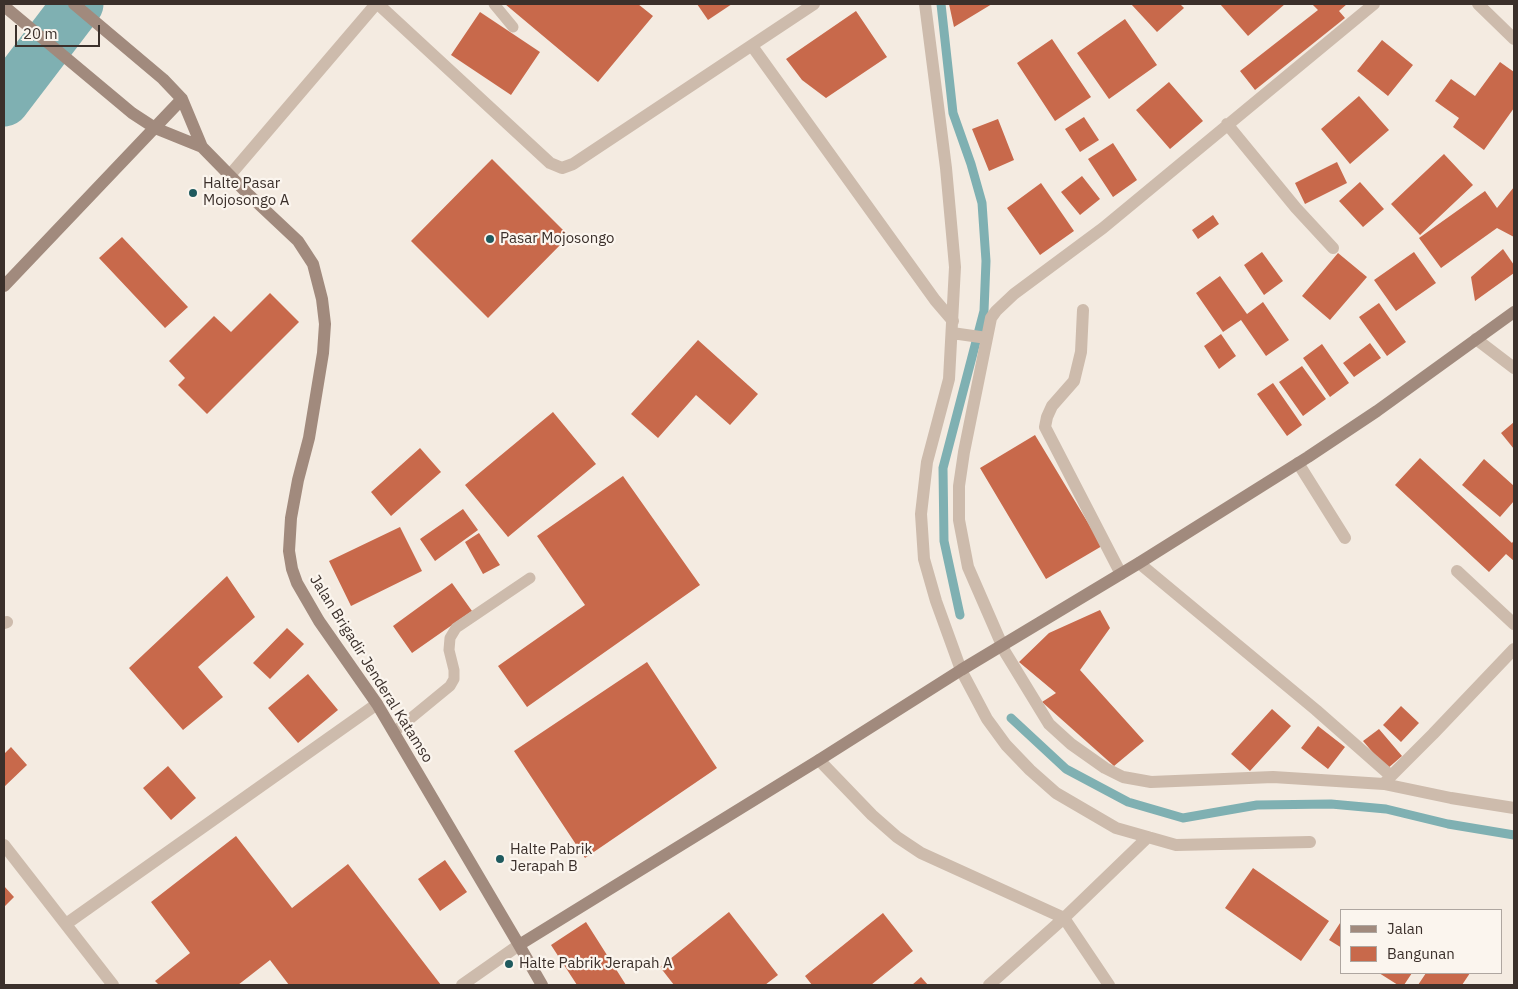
<!DOCTYPE html>
<html>
<head>
<meta charset="utf-8">
<style>
	body { margin:0 }
	#map { position:relative; width:1518px; height:989px; overflow:hidden; background:#f4ebe1; font-family:"IBM Plex Sans",sans-serif }
	canvas { display:block }
	.frame { position:absolute; inset:0; border:5px solid #3b302b; pointer-events:none }
	.legend { position:absolute; left:1340px; top:909px; width:162px; height:65px; box-sizing:border-box; background:#fbf5ee; border:1px solid #aea6a0; margin:0; padding:6px 9px; list-style:none; font-size:15px; color:#3b302b }
	.legend li { display:flex; align-items:center; gap:10px; height:25px }
	.legend b { width:25px; border:1px solid #aea6a0 }
	.scale { position:absolute; left:15px; top:25px; width:85px; height:22px; box-sizing:border-box; border:2px solid #3b302b; border-top:0; padding-left:6px; font-size:15px; line-height:18px; white-space:nowrap; color:#3b302b; -webkit-text-stroke:4px #fbf5ee; paint-order:stroke }
</style>
</head>
<body>
<div id="map">
<canvas width="1518" height="989"></canvas>
<div class="frame"></div>
<ul class="legend">
<li><b style="height:6px;background:#a18a7d"></b>Jalan</li>
<li><b style="height:14px;background:#c8694b"></b>Bangunan</li>
</ul>
<div class="scale">20 m</div>
</div>
<script>
const ctx = document.querySelector('canvas').getContext('2d');
ctx.lineJoin = 'round';
const poly = rows => new Path2D(rows.map(r => 'M' + r).join(''));
function trace(path, color, width, dash) { ctx.strokeStyle = color; ctx.lineWidth = width; ctx.lineCap = dash ? 'butt' : 'round'; ctx.setLineDash(dash || []); ctx.stroke(path); }
function fill(path, color) { ctx.fillStyle = color; ctx.fill(path, 'evenodd'); }
function drawText(font, color, halo, rows, align = 'center') {
  ctx.font = font + ' "IBM Plex Sans",sans-serif'; ctx.lineWidth = 4.5; ctx.setLineDash([]); ctx.textBaseline = 'middle'; ctx.strokeStyle = halo; ctx.fillStyle = color; for (const [text, x, y, turn = 0] of rows) {
    ctx.save(); ctx.translate(x, y); ctx.rotate((+turn || 0) * Math.PI / 180); ctx.textAlign = isNaN(turn) ? turn : align; if (halo) ctx.strokeText(text, 0, 0); ctx.fillText(text, 0, 0); ctx.restore();
  }
}
trace(poly([
	[941,4,953,113,971,164,982,203,986,261,984,311,943,468,944,541,960,615],
	[1011,718,1066,769,1128,802,1183,818,1257,805,1331,804,1386,809,1448,824,1514,835]
]), '#7fb0b2', 9);
trace(poly([
	[4,101,78,4]
]), '#7fb0b2', 51);
fill(poly([
	[505,4,638,4,653,16,598,82],
	[697,4,732,4,708,20],
	[949,4,992,4,954,27],
	[1131,4,1180,4,1184,8,1157,32],
	[1220,4,1285,4,1248,36],
	[1312,4,1347,4,1339,11,1345,18,1255,90,1240,71,1318,10],
	[856,11,887,57,826,98,802,80,786,59],
	[480,12,540,52,511,95,451,55],
	[1125,19,1157,65,1109,99,1077,53],
	[1052,39,1091,97,1055,121,1017,63],
	[1382,40,1413,65,1388,96,1357,71],
	[1500,62,1514,72,1514,108,1484,150,1453,127,1459,118,1435,101,1451,79,1475,96],
	[1169,82,1203,121,1170,149,1136,110],
	[1359,96,1389,130,1350,164,1321,129],
	[1084,117,1099,140,1080,152,1065,129],
	[998,119,1014,160,989,171,972,129],
	[1113,143,1137,180,1113,197,1088,159],
	[1444,154,1473,185,1420,235,1391,204],
	[492,159,569,236,488,318,411,241],
	[1337,162,1347,183,1305,204,1295,183],
	[1082,176,1100,199,1080,215,1061,192],
	[1360,182,1384,209,1363,227,1339,201],
	[1041,183,1074,231,1040,255,1007,208],
	[1514,187,1514,237,1497,228,1441,268,1419,238,1485,191,1497,208],
	[1213,215,1219,224,1198,239,1192,230],
	[122,237,188,307,165,328,99,258],
	[1503,249,1514,265,1514,273,1475,301,1471,277],
	[1262,252,1283,281,1264,295,1244,265],
	[1414,252,1436,283,1396,311,1374,280],
	[1338,253,1367,277,1330,320,1302,296],
	[1220,276,1247,314,1263,302,1289,340,1266,356,1241,320,1223,332,1196,293],
	[270,293,299,322,207,414,178,385,185,378,169,361,214,316,231,332],
	[1379,303,1406,342,1387,356,1359,317],
	[1221,334,1236,356,1219,369,1204,346],
	[698,340,758,394,730,425,696,395,658,438,631,414],
	[1370,343,1381,358,1354,377,1343,363],
	[1322,344,1349,383,1330,397,1303,358],
	[1302,366,1326,399,1303,416,1279,382],
	[1273,383,1302,425,1287,436,1257,394],
	[553,412,596,464,508,537,465,485],
	[1514,422,1514,449,1501,433],
	[1035,435,1102,546,1046,579,980,468],
	[420,448,441,472,391,516,371,492],
	[1420,458,1512,543,1514,540,1514,561,1506,554,1489,572,1395,485],
	[1484,459,1514,486,1514,501,1500,517,1462,485],
	[623,476,700,585,527,707,498,666,585,605,537,536],
	[463,509,478,530,435,561,420,539],
	[400,527,422,571,351,606,329,561],
	[479,533,500,565,483,574,465,542],
	[227,576,255,617,198,667,223,697,183,730,129,668],
	[452,583,472,611,412,653,393,626],
	[1100,610,1110,628,1080,670,1144,741,1114,766,1042,702,1056,693,1019,662,1049,633],
	[287,628,304,644,270,679,253,663],
	[647,662,717,768,585,858,514,751],
	[308,674,338,710,298,743,268,708],
	[1401,706,1419,723,1401,742,1383,725],
	[1272,709,1291,726,1250,771,1231,754],
	[1318,726,1345,747,1328,769,1301,748],
	[1379,729,1402,756,1387,769,1363,741],
	[11,747,27,765,4,787,4,754],
	[168,766,196,798,171,820,143,788],
	[236,836,292,908,348,864,441,985,289,985,270,960,238,985,159,985,155,981,190,953,151,902],
	[445,860,467,892,440,911,418,879],
	[1253,868,1329,921,1301,961,1225,908],
	[4,886,14,897,4,907],
	[729,912,778,975,765,985,674,985,660,967],
	[883,913,913,951,871,985,812,985,805,976],
	[1342,920,1342,948,1329,940],
	[586,922,626,985,577,985,551,945],
	[1379,973,1412,973,1404,985,1398,985],
	[1426,973,1470,973,1462,985,1418,985],
	[921,977,928,985,912,985]
]), '#c8694b');
trace(poly([
	[494,4,513,27],
	[394,732,450,686,454,679,454,670,449,650,450,638,456,628,530,578]
]), '#cdbbac', 11);
trace(poly([
	[378,4,550,163,562,168,573,164,814,4],
	[925,4,946,168,955,267,949,379,927,462,921,514,924,559,936,601,961,670,987,719,1006,745,1030,770,1056,793,1116,828,1176,845,1310,842],
	[1374,4,1103,228,1014,294,996,311,991,318,964,452,959,486,959,520,968,567,1005,652,1049,724,1071,744,1105,768,1123,777,1151,782,1273,777,1384,784,1451,798,1514,808],
	[1478,4,1514,39],
	[752,46,935,300,953,321],
	[1227,124,1296,208,1333,248],
	[230,175,376,4],
	[1083,310,1081,352,1074,381,1052,406,1047,417,1045,427,1121,574],
	[952,333,987,338],
	[1476,339,1514,368],
	[1298,463,1345,538],
	[1139,563,1316,710,1391,776,1384,784],
	[1457,571,1514,624],
	[4,623,7,622],
	[819,760,872,815,897,837,921,853,1064,918,1109,985],
	[1391,776,1433,734,1514,649],
	[4,845,113,985],
	[66,924,377,704],
	[462,985,519,945],
	[989,985,1064,918,1148,837]
]), '#cdbbac', 12);
trace(poly([
	[74,4,163,79,182,99,202,147,248,194,298,241,313,264,322,299,325,324,323,353,309,438,298,480,291,518,289,551,292,569,297,583,319,621,377,704,519,945,542,985],
	[4,6,132,113,155,128,202,147],
	[4,286,182,99],
	[519,945,819,760,961,670,1139,563,1308,457,1377,411,1514,312]
]), '#a18a7d', 12);
for (const [x, y, r, color] of [
	[193,193,5,"#1f5a5e"],
	[490,239,5,"#1f5a5e"],
	[500,859,5,"#1f5a5e"],
	[509,964,5,"#1f5a5e"]
]) { const dot = new Path2D(); dot.arc(x, y, r, 0, 2 * Math.PI); ctx.fillStyle = color; ctx.fill(dot); trace(dot, '#fbf5ee', 2); }
drawText('15px', '#3b302b', '#fbf5ee', [
	["Halte Pasar",203,184],
	["Mojosongo A",203,201],
	["Pasar Mojosongo",500,239],
	["Halte Pabrik",510,850],
	["Jerapah B",510,867],
	["Halte Pabrik Jerapah A",519,964]
], 'left');
drawText('15px', '#3b302b', '#fbf5ee', [
	["Jalan Brigadir Jenderal Katamso",371,669,58]
]);
</script>
</body>
</html>
